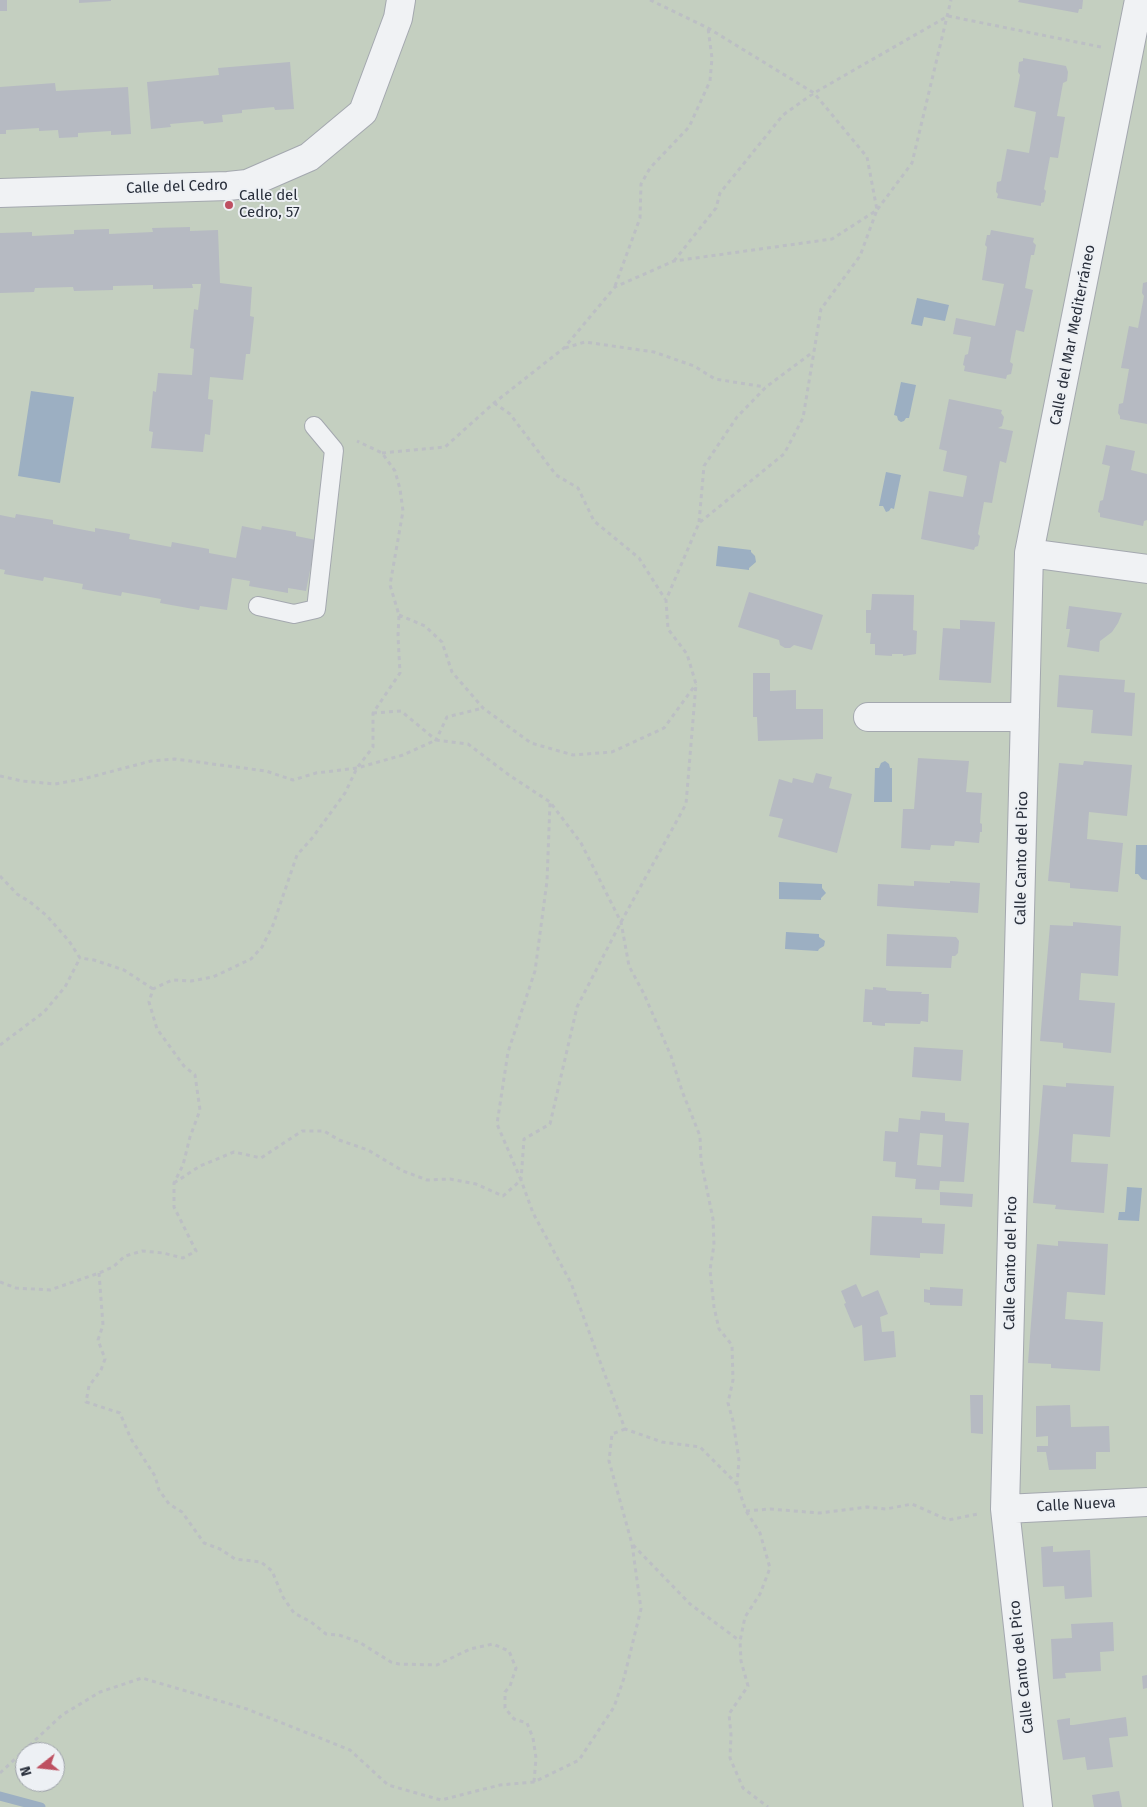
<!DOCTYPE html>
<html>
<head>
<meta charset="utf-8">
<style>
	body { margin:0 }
	#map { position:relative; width:1147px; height:1807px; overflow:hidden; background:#dee1e6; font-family:"Fira Sans",sans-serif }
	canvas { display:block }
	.north { position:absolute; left:15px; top:1742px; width:50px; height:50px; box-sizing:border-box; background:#edf0f4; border:1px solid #9fa3aa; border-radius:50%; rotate:254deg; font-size:14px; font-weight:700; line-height:20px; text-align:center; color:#292f3b }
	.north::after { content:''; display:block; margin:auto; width:18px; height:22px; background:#be5061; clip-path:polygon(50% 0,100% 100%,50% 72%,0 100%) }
</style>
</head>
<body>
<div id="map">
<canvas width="1147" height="1807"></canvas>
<div class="north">N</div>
</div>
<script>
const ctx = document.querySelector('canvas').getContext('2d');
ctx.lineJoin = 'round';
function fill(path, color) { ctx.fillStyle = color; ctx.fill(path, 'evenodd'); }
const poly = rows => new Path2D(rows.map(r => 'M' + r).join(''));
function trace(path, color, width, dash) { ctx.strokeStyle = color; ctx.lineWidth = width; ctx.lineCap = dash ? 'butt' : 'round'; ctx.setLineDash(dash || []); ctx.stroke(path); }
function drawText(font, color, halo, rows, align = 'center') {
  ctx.font = font + ' "Fira Sans",sans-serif'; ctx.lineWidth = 4; ctx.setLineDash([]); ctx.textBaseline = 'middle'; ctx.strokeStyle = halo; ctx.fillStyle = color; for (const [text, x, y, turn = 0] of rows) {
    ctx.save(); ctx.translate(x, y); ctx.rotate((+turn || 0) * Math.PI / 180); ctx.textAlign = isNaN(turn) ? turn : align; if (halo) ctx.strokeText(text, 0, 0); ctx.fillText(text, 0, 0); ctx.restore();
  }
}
fill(poly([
	[0,0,1147,0,1147,1807,0,1807],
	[25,1752,55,1752,55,1782,25,1782]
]), '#c4cfc0');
fill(poly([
	[917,298,949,305,945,321,924,317,922,326,911,324],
	[901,382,916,385,909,418,906,418,904,421,901,422,898,420,897,416,894,415],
	[31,391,74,397,60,483,18,476],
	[886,472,901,475,894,509,891,508,889,511,886,512,883,506,879,506],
	[718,546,751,550,751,552,755,556,756,562,749,568,749,570,716,566],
	[885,761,889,764,890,768,892,768,892,802,874,802,875,768,879,768,881,763],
	[1136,845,1147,845,1147,880,1142,879,1138,874,1135,874],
	[779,882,822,884,822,888,826,893,821,898,821,900,779,899],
	[786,932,819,934,819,937,825,941,824,946,819,949,818,951,785,949],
	[1127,1187,1142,1188,1139,1221,1118,1220,1119,1212,1125,1212]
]), '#9cafc2');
trace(poly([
	[0,1796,41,1807]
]), '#9cafc2', 9);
fill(poly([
	[0,0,7,0,7,11,0,11],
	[79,0,111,0,111,1,79,3],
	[1019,0,1083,0,1082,9,1079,9,1078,13,1018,2],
	[1023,58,1066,66,1068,72,1067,81,1063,83,1057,116,1065,117,1058,158,1050,157,1044,189,1046,191,1044,202,1041,203,1041,206,997,198,998,194,996,192,997,182,1001,181,1007,149,1029,153,1036,112,1014,107,1020,75,1018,72,1019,62,1023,61],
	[290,62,294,109,275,110,274,107,242,110,242,113,222,115,223,122,204,124,203,121,170,124,171,127,151,129,147,82,219,75,218,68],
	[55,83,56,91,128,87,131,134,111,135,111,131,78,133,78,137,59,138,58,130,39,131,39,128,6,130,6,134,0,134,0,87],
	[190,227,190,231,218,230,220,283,252,287,250,316,254,317,250,354,246,354,243,380,210,377,208,399,213,400,210,435,205,434,203,452,151,448,153,432,149,431,153,391,156,392,158,373,192,375,194,349,190,348,194,309,198,310,201,284,192,284,193,288,153,289,153,285,113,286,113,290,74,291,73,287,35,288,34,292,0,293,0,233,32,232,32,236,74,234,74,230,109,229,109,234,153,232,152,228],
	[991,230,1034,238,1033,242,1036,245,1034,255,1031,255,1025,288,1033,290,1024,332,1016,330,1010,362,1013,364,1011,374,1007,375,1006,379,964,371,965,366,963,365,965,355,968,354,971,337,953,334,956,318,995,326,1004,284,982,280,987,247,985,245,987,235,990,235],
	[1147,282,1147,424,1120,419,1120,416,1118,413,1119,404,1123,403,1129,369,1121,368,1129,326,1138,328,1144,296,1142,293,1143,283],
	[949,399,1002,410,1001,413,1004,417,1002,426,998,428,1013,431,1006,463,1000,461,992,503,984,502,978,534,980,536,978,546,975,547,974,550,921,539,929,491,963,497,967,476,943,471,947,451,939,449],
	[1106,445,1135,451,1131,470,1147,474,1147,520,1144,521,1143,526,1100,517,1100,513,1098,512,1100,501,1103,500,1110,466,1102,464],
	[16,514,53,520,53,524,95,532,95,528,130,534,129,539,171,547,172,542,209,549,209,553,236,558,242,526,261,530,262,526,296,532,296,536,316,540,306,591,288,588,288,593,249,586,250,581,232,578,227,610,200,606,199,610,160,603,161,599,122,592,121,596,82,589,83,584,44,577,43,581,4,574,5,570,0,569,0,515,15,518],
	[749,592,823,615,812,650,794,645,790,648,785,648,780,645,779,640,738,627],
	[872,594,914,595,913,630,917,631,916,654,903,656,903,654,892,654,892,656,875,655,875,644,870,644,871,633,866,633,866,610,871,610],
	[1069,606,1122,613,1118,623,1112,632,1100,641,1099,652,1067,647,1070,629,1066,629],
	[960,620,995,622,991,683,939,680,943,628,960,629],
	[753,673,770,673,770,691,796,690,796,709,823,709,823,739,758,741,757,717,753,717],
	[1059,675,1125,680,1124,692,1135,693,1132,736,1091,733,1093,710,1057,707],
	[918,758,969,761,966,792,982,793,980,823,982,824,982,832,980,832,979,843,955,841,954,846,931,845,930,850,901,848,903,809,914,809],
	[1084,761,1132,765,1127,816,1089,812,1087,839,1123,843,1118,892,1070,888,1070,883,1048,881,1059,763,1083,765],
	[816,773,832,777,829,788,852,794,837,853,778,837,783,819,769,816,779,779,792,783,793,778,813,783],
	[914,881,950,883,950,881,980,883,978,913,877,906,878,884,914,886],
	[1073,922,1121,926,1118,976,1081,973,1079,1000,1115,1003,1111,1053,1063,1048,1063,1043,1040,1041,1050,925,1073,926],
	[887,934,956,937,959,941,958,953,955,956,952,956,951,968,886,966],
	[873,987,886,988,886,990,890,991,922,992,921,994,929,994,928,1022,921,1021,920,1024,885,1023,885,1026,872,1025,872,1022,863,1022,865,989,873,990],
	[914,1047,963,1050,961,1081,912,1077],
	[1066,1083,1114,1086,1110,1137,1073,1134,1072,1147,1071,1162,1108,1164,1104,1213,1055,1209,1056,1205,1033,1203,1043,1085,1066,1087],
	[921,1111,945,1113,945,1121,969,1123,964,1182,940,1181,939,1190,915,1189,916,1179,895,1177,896,1162,883,1161,885,1131,898,1132,899,1118,920,1120],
	[920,1133,943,1135,941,1167,917,1165],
	[940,1192,973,1194,972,1207,940,1205],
	[872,1216,922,1218,922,1223,945,1224,943,1254,920,1253,920,1258,870,1255],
	[1058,1241,1108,1244,1105,1295,1067,1292,1065,1319,1103,1322,1100,1371,1051,1368,1051,1364,1028,1363,1037,1244,1058,1246],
	[856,1284,862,1297,878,1290,888,1314,880,1317,882,1332,894,1331,896,1357,864,1361,862,1325,854,1328,844,1304,846,1303,841,1291],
	[930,1287,963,1289,962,1306,930,1305,930,1303,924,1302,924,1289,930,1290],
	[970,1395,983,1395,983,1434,971,1433],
	[1070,1405,1071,1427,1109,1426,1110,1452,1096,1452,1096,1469,1049,1470,1046,1452,1037,1452,1037,1446,1048,1446,1048,1436,1036,1437,1036,1406],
	[1053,1546,1053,1552,1090,1550,1092,1597,1065,1599,1064,1586,1043,1587,1041,1547],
	[1113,1622,1114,1651,1100,1652,1101,1671,1065,1673,1066,1678,1053,1679,1051,1639,1072,1638,1071,1624],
	[1147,1675,1147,1688,1143,1689,1142,1676],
	[1126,1717,1128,1736,1109,1738,1113,1767,1087,1770,1085,1757,1063,1760,1057,1720,1070,1718,1070,1725,1073,1725],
	[1119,1791,1122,1807,1094,1807,1092,1795]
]), '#b6bac2');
const lane = poly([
	[258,606,294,614,316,609,334,450,314,426]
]);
const street = poly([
	[1139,0,1029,553,1147,569],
	[0,193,228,186,247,184,309,157,363,112,398,18,401,0],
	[1029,553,1005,1509,1038,1807],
	[868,717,1025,717],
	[1005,1509,1147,1502]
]);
trace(lane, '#a4a8af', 20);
trace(street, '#a4a8af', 30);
trace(poly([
	[650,0,708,28,814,93,867,157,877,210,860,256,821,309,803,418,784,454,699,523,666,600,668,629,687,654,696,684,686,804,621,922,577,1007,550,1124,524,1139,521,1180,533,1213,571,1283,625,1429,662,1442,700,1447,737,1484],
	[674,261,716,208,720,193,783,115,814,93,948,16,1101,47],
	[615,286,640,218,641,184,650,168,689,127,710,81,712,58,708,28],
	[565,348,585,342,654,352,694,366,715,379,765,387],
	[494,403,510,414,556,475,578,488,594,521,639,558,665,599],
	[382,453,445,447,494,403,564,348,615,287,674,261,832,239,877,210,912,163,951,0],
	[699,522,704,466,737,417,766,387,813,352],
	[399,615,425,626,442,642,452,672,483,708,531,743,573,755,612,752,664,728,696,684],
	[373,713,401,711,436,740,447,717,483,708],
	[0,776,22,781,55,784,83,779,151,761,175,759,266,771,293,780,316,773,357,768,403,755,436,740,468,744,509,775,550,802,581,843,621,922,629,966,644,994,671,1056,682,1091,700,1136,701,1161,713,1219,714,1245,710,1270,714,1307,719,1329,732,1345,733,1380,728,1403,733,1421,739,1460,737,1484,746,1511,760,1533,770,1568,760,1594,745,1617,740,1641,741,1661,748,1686,729,1714,731,1735,730,1758,743,1788,768,1807],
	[0,876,17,894,30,902,47,916,69,941,80,958,94,960,124,970,153,989],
	[0,1045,44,1012,65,987,80,958],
	[174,1183,200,1166,234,1152,261,1158,302,1131,324,1131,339,1140,368,1150,403,1171,427,1180,450,1179,476,1184,503,1196,521,1180,497,1124,508,1052,535,971,547,881,550,803],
	[99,1273,103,1325,98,1340,105,1359,101,1370,89,1386,86,1402,120,1413,131,1439,155,1476,159,1490,169,1504,182,1512,204,1543,220,1549,235,1559,261,1562,272,1571,283,1597,294,1613,311,1622,326,1634,339,1635,359,1642,391,1662,399,1664,437,1665,470,1649,493,1644,509,1651,516,1668,510,1686,505,1692,505,1708,514,1719,527,1723,533,1738,536,1758,534,1782],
	[0,1282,16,1288,50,1290,99,1273,113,1267,125,1256,142,1251,163,1253,183,1258,196,1251,174,1207,174,1183,183,1165,190,1137,200,1110,195,1075,184,1066,157,1029,149,1002,153,989,172,980,191,981,213,977,251,959,262,947,273,925,297,855,313,837,345,793,357,768,373,747,373,713,400,673,398,636,399,615,390,585,403,511,400,489,395,471,382,453,357,441],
	[746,1511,770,1509,819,1513,867,1507,886,1509,912,1504,948,1520,978,1514],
	[633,1545,690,1604,740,1641],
	[0,1773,62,1715,100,1692,142,1678,247,1709,350,1750,388,1785,441,1800,500,1785,534,1782,579,1760,614,1707,624,1678,641,1609,632,1544,609,1461,612,1434,625,1429]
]), '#bcbfc4', 3, [4, 4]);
trace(lane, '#f0f2f4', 18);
trace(street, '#f0f2f4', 28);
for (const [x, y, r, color] of [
	[229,205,5,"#be5061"]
]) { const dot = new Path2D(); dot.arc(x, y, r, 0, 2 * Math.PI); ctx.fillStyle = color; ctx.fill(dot); trace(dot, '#edf0f4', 2); }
drawText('15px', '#292f3b', '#edf0f4', [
	["Calle del Cedro",177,187,-2],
	["Calle del Mar Mediterráneo",1073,335,-79],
	["Calle Canto del Pico",1022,858,-89],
	["Calle Canto del Pico",1011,1263,-89],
	["Calle Nueva",1076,1505,-3],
	["Calle Canto del Pico",1022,1667,-96]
]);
drawText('15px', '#292f3b', '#edf0f4', [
	["Calle del",239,196],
	["Cedro, 57",239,213]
], 'left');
</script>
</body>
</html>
